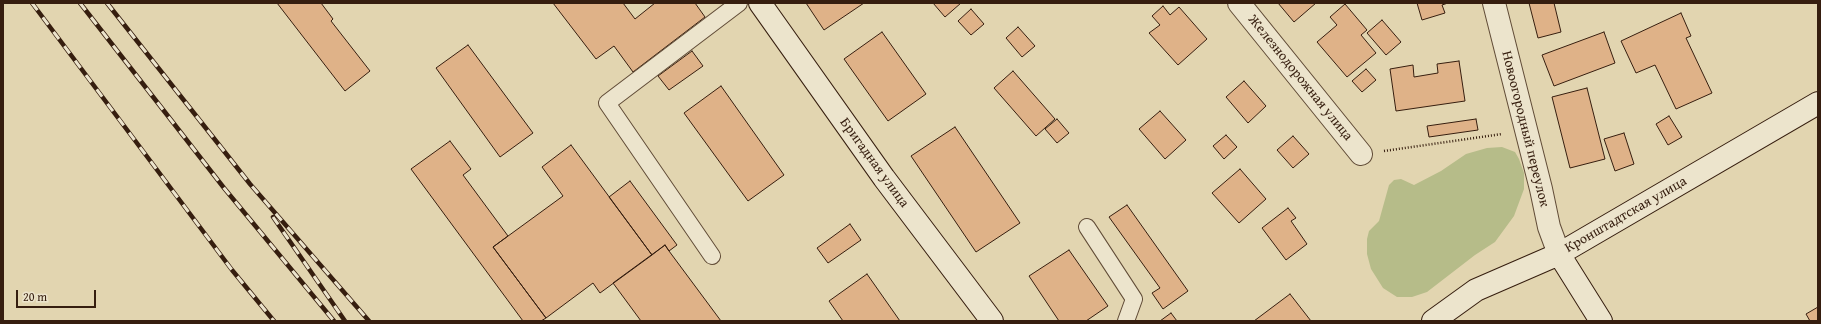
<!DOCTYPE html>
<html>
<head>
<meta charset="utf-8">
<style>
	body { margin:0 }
	#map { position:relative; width:1821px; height:324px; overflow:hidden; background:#e2d5b0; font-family:"Gentium Book Plus",serif }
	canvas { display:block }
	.frame { position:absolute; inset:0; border:4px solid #361e0f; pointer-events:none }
	.scale { position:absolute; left:16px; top:290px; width:80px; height:18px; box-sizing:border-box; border:2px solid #361e0f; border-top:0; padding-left:5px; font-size:12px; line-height:14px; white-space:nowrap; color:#361e0f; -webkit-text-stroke:3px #ece4cc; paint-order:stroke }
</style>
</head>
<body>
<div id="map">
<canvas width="1821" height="324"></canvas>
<div class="frame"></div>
<div class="scale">20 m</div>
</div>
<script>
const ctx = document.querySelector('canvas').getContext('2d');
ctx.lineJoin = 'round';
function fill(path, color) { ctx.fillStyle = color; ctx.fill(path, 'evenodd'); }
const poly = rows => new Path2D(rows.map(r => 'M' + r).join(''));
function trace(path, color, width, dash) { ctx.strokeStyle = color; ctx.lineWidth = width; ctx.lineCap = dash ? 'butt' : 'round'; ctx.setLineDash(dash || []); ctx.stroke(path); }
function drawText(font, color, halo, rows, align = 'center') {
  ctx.font = font + ' "Gentium Book Plus",serif'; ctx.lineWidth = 3.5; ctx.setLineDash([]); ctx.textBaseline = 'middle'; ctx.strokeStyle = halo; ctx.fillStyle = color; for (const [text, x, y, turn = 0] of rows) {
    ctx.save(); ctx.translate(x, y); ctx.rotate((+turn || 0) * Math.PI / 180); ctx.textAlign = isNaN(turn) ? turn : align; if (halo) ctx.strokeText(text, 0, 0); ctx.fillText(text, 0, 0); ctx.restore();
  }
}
fill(poly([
	[1502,147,1515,152,1519,159,1524,173,1524,189,1514,216,1495,242,1475,255,1427,292,1412,297,1397,297,1383,288,1371,269,1367,254,1367,239,1369,231,1379,221,1389,185,1394,180,1401,179,1414,185,1441,171,1466,154,1487,148]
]), '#b6bc89');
const building = poly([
	[277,3,321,3,333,19,331,21,370,71,345,91,277,3],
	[553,3,623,3,635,19,655,3,695,3,705,17,633,72,614,46,596,59,553,3],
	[806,3,864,3,824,30,806,3],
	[933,3,961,3,945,17,933,3],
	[1278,3,1316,3,1294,22,1278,3],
	[1417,3,1448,3,1442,5,1445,13,1422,20,1417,3],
	[1529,3,1554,3,1561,32,1538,38,1529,3],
	[1345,4,1367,30,1361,35,1376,53,1347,77,1317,42,1337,25,1330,17,1345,4],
	[1163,6,1170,15,1179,7,1207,39,1178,65,1149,33,1160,25,1152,16,1163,6],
	[971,9,984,24,971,35,958,21,971,9],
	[1681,13,1691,36,1686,38,1712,93,1676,109,1655,65,1636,73,1621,41,1681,13],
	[1382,20,1401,42,1386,55,1367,33,1382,20],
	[1018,27,1035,46,1022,57,1006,38,1018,27],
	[882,32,926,94,888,121,844,59,882,32],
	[1604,32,1615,63,1554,86,1542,55,1604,32],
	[468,45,533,133,500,157,436,68,468,45],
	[692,51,703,66,669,90,658,76,692,51],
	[1459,61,1465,101,1396,111,1390,69,1413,65,1414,77,1438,73,1437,64,1459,61],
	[1366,69,1376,80,1362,92,1352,81,1366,69],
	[1013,71,1055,119,1036,136,994,88,1013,71],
	[1244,81,1266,106,1248,123,1226,97,1244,81],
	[721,86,784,175,748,201,684,113,721,86],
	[1587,88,1605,159,1570,168,1552,97,1587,88],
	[1160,111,1186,140,1165,159,1139,129,1160,111],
	[1669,116,1682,137,1668,145,1656,124,1669,116],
	[1057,119,1069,133,1057,143,1045,129,1057,119],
	[1476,119,1478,130,1429,137,1427,126,1476,119],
	[955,127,1020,223,976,252,911,156,955,127],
	[1624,133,1634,164,1615,171,1604,139,1624,133],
	[1226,135,1237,147,1224,159,1213,146,1226,135],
	[1293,136,1309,154,1293,168,1277,150,1293,136],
	[450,141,471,169,463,175,508,236,493,247,546,318,541,321,523,321,411,169,450,141],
	[571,145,652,255,600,293,593,283,546,318,493,247,563,196,542,167,571,145],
	[1240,169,1266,199,1239,223,1212,193,1240,169],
	[630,181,677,245,669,251,665,245,652,255,609,197,630,181],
	[1127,205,1188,291,1163,309,1152,293,1160,288,1109,217,1127,205],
	[1288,208,1296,218,1291,221,1307,244,1286,260,1262,228,1288,208],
	[850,224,861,240,828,263,817,248,850,224],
	[665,245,669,251,721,321,641,321,613,283,665,245],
	[1069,250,1108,306,1086,321,1059,321,1029,276,1069,250],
	[867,274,900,321,843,321,829,301,867,274],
	[1290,294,1311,321,1254,321,1290,294],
	[1818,307,1818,321,1810,321,1806,314,1818,307],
	[1171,313,1177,321,1160,321,1171,313]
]);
fill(building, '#dfb288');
trace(building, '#361e0f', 1);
const lane = poly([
	[1087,227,1134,299,1126,321],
	[712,256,607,103,739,3]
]);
const street = poly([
	[1239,3,1361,154],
	[1494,3,1541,189,1549,227,1559,254]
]);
const secondary = poly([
	[760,3,884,178,992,321],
	[1559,254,1601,321],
	[1433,321,1476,290,1559,254,1818,103]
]);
trace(lane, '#614c37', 18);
trace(street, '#614c37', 24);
trace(secondary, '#361e0f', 24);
trace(poly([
	[1384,151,1502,134]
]), '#361e0f', 2.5, [1, 2]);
trace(lane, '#ece4cc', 16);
trace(street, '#ece4cc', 22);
trace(secondary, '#ece4cc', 22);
const rail = poly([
	[32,3,232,270,274,321],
	[80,3,224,188,334,321],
	[107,3,250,184,369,321],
	[273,217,345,321]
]);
trace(rail, '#361e0f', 4.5);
trace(rail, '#ece4cc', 3, [9]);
drawText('14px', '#361e0f', '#ece4cc', [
	["Железнодорожная улица",1300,78,51],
	["Новоогородный переулок",1525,129,76],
	["Бригадная улица",874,163,54],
	["Кронштадтская улица",1626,215,-30]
]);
</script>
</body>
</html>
